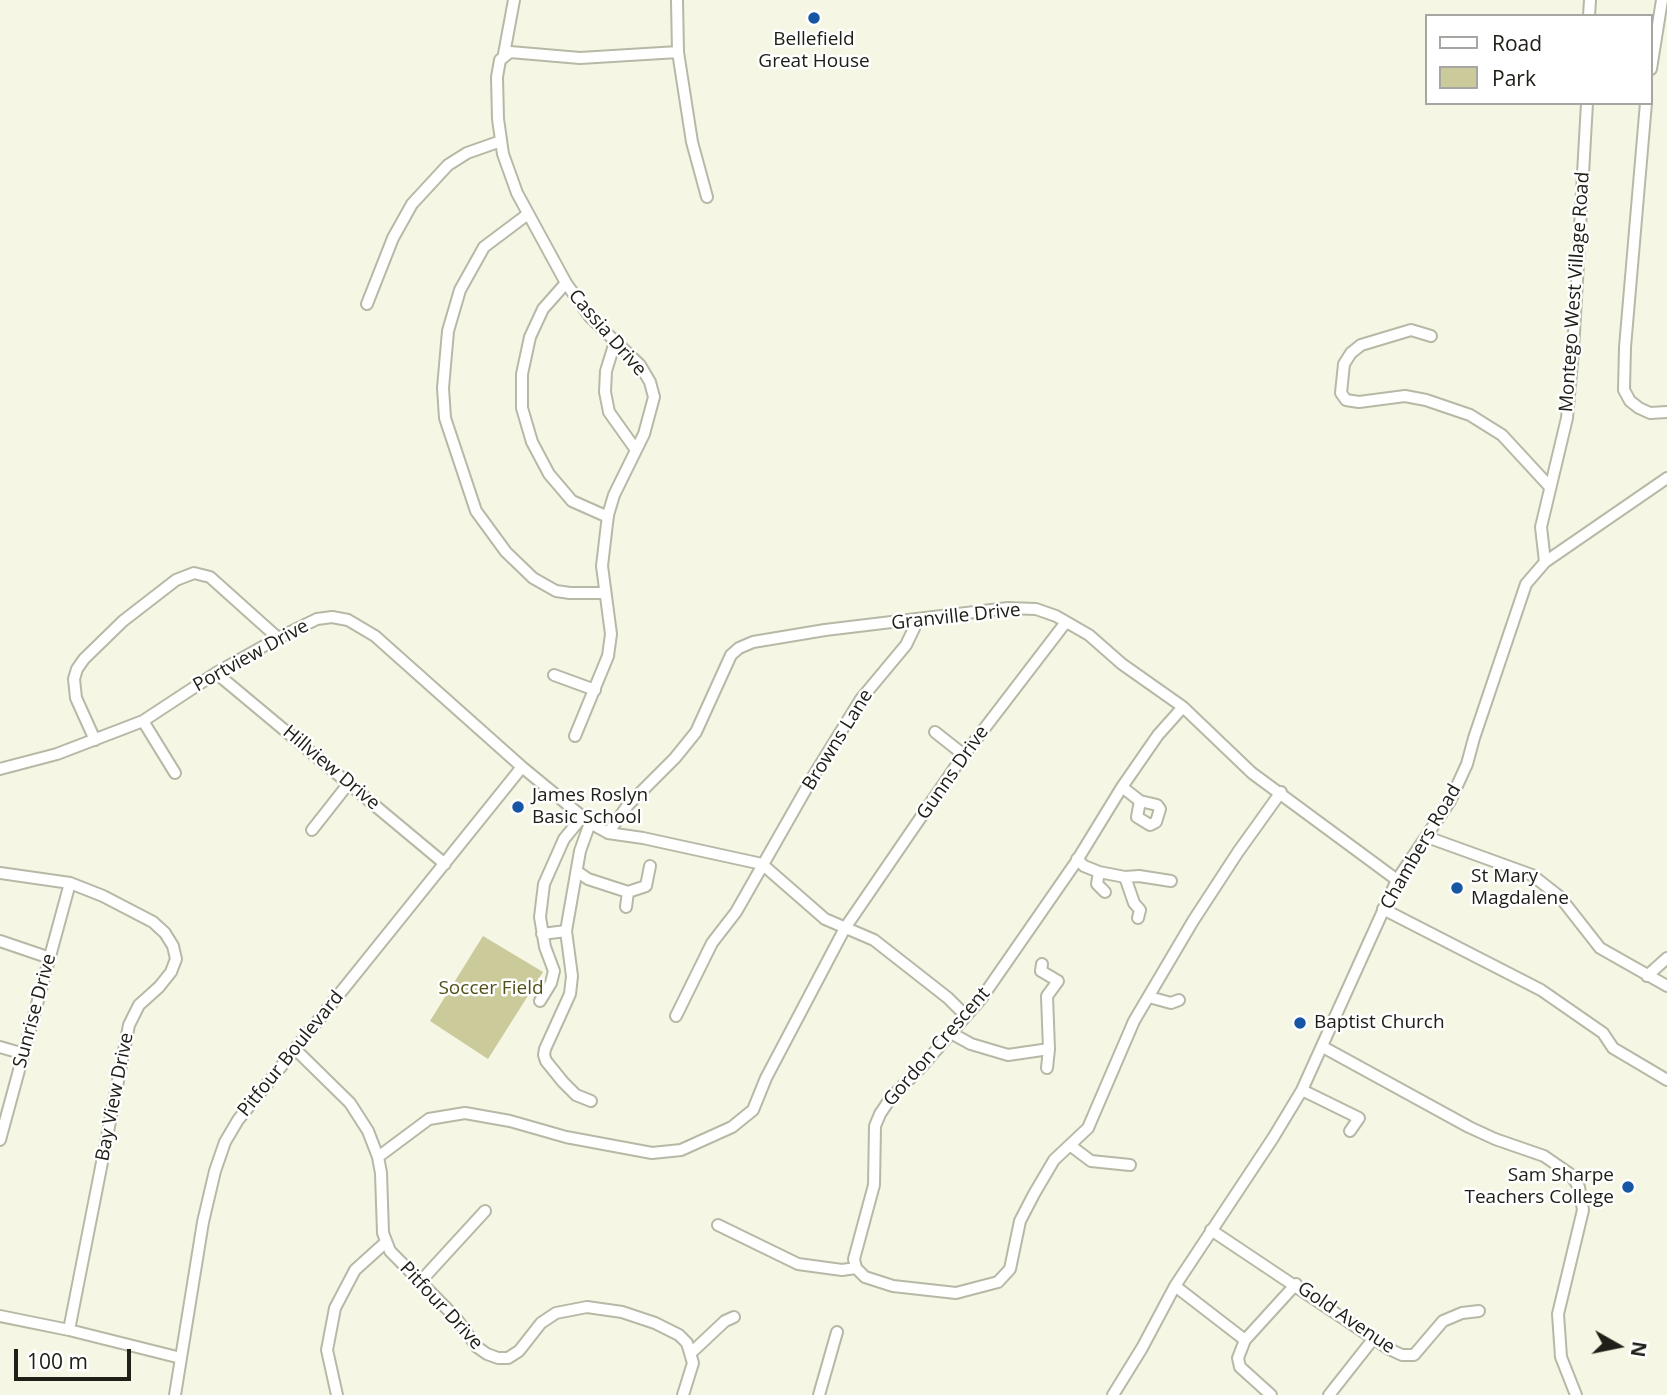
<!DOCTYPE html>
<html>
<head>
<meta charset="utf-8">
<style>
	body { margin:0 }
	#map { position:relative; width:1667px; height:1395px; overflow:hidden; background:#f6f6e4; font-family:"Open Sans",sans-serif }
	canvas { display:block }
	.legend { position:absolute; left:1425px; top:14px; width:228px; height:91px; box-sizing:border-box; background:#fff; border:2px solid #a6a6a3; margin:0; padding:9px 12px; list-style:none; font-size:21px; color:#202019 }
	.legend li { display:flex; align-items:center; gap:14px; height:35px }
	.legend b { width:35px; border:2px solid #a6a6a3 }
	.north { position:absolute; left:1583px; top:1311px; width:70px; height:70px; -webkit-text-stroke:5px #fff; paint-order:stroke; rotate:99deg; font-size:19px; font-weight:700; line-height:28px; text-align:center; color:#202019 }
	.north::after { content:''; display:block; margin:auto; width:24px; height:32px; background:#202019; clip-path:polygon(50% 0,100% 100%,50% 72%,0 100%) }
	.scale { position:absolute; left:14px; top:1349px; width:117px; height:32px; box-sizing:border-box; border:4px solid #202019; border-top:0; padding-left:9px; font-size:21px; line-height:24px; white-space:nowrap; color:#202019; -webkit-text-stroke:5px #fff; paint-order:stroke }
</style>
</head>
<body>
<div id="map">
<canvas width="1667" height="1395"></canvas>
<ul class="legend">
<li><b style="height:9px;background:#fff"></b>Road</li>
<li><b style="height:19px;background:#caca9b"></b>Park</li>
</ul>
<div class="north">N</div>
<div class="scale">100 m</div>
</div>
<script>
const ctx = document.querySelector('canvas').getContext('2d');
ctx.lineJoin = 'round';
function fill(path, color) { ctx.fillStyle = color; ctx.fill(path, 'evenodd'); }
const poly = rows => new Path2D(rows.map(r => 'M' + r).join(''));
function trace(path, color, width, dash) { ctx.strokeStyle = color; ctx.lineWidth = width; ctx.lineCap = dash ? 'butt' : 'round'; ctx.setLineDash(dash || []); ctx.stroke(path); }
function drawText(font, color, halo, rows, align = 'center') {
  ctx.font = font + ' "Open Sans",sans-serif'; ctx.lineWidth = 5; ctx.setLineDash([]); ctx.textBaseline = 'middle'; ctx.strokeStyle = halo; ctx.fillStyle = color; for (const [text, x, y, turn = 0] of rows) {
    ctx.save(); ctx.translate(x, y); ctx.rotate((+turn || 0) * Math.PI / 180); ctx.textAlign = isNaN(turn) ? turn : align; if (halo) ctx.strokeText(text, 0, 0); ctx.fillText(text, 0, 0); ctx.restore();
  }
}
fill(poly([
	[483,936,543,972,488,1059,430,1021]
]), '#caca9b');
const minor = poly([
	[677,0,678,52,692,142,707,197],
	[1589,16,1590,0],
	[504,54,514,0],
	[1651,69,1662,0],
	[1646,103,1625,347,1624,390,1630,401,1639,408,1650,413,1667,412],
	[528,214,484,247,460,290,448,331,443,388,445,418,476,511,506,552,533,578,556,591,570,593,604,593],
	[566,283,543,309,530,337,522,374,522,408,532,442,549,474,572,501,608,517],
	[367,304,393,238,412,204,448,165,467,153,501,141],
	[1431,336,1411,330,1361,345,1351,353,1344,364,1341,393,1346,400,1359,402,1405,396,1426,400,1470,415,1502,435,1550,487],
	[615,342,606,371,605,392,609,412,636,450],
	[1545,562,1541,527,1567,418,1573,351,1587,103],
	[216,673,445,864],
	[554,675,595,690],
	[1183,707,1158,735,1122,787,1076,862,981,999,924,1064,890,1099,880,1114,875,1126,874,1185,854,1259,856,1268,865,1277,893,1286,956,1293,998,1282,1010,1269,1020,1221,1034,1194,1054,1160,1088,1128,1134,1021,1193,921,1238,852,1281,792],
	[143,721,175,773],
	[935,732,964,755],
	[575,736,608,656,611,634,602,566,608,515,614,495,644,434,654,397,650,382,640,365,590,317,566,283,517,193,503,154,498,119,497,77,500,60,510,52,580,58,678,52],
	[95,740,76,698,74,679,77,669,84,659,123,621,176,580,194,573,210,577,278,638],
	[0,769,57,754,143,721,216,673,278,638,317,619,332,617,348,620,375,636,522,767,590,823,608,833,643,838,762,864,825,919,874,940,948,998,966,1016],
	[1122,787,1140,801,1137,817,1150,825,1156,822,1160,809,1157,805,1140,801],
	[312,830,349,783],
	[608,833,628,805,675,758,696,732,731,655,739,648,753,642,825,630,1008,608,1036,609,1056,616,1089,635,1122,664,1183,707,1252,773,1397,880],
	[1427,837,1532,875,1560,897,1600,948,1667,986],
	[1077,859,1084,866,1099,872,1097,884,1105,892],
	[578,872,588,879,628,892,626,907],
	[1099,872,1125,877,1134,903,1140,910,1138,918],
	[0,873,70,883,103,896,153,922,165,933,173,946,176,959,171,972,159,987,139,1005,129,1025,69,1330],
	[1125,877,1139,876,1171,881],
	[628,892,646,886,650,866],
	[1383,909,1541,990,1603,1033,1613,1048,1667,1080],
	[566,931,580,851,590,823],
	[542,934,566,931,572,976,570,994,545,1049,544,1055,546,1061,563,1082,576,1095,591,1101],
	[0,941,50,958],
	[1647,976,1667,958],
	[1149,997,1171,1003,1179,1000],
	[540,1001,551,983,554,971,545,947,540,917,544,884,564,839,582,817],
	[676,1016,712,943,736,912,814,775,861,699,906,645,918,620],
	[951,1033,971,1044,1008,1055,1049,1049,1047,996,1058,981,1041,971,1042,964],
	[0,1047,24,1054],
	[1323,1047,1469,1127,1495,1139,1544,1156,1570,1174,1579,1187,1583,1210,1558,1314,1561,1357,1576,1395],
	[295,1049,350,1103,368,1131,378,1157,381,1173,383,1233,390,1251,456,1318,477,1347,487,1354,498,1358,508,1358,519,1351,541,1323,556,1313,587,1307,622,1312,655,1323,679,1335,687,1343,693,1363,683,1395],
	[1047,1068,1049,1049],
	[1302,1090,1359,1118,1350,1131],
	[0,1140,70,883],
	[1071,1146,1091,1161,1130,1165],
	[378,1157,429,1119,465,1113,510,1121,566,1137,652,1153,681,1150,732,1127,753,1110,766,1078,845,928,958,763,1066,622],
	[718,1225,798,1264,842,1270,856,1268],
	[1211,1230,1389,1349,1402,1355,1414,1355,1443,1321,1462,1313,1479,1311],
	[419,1283,485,1211],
	[1175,1286,1245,1340],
	[0,1316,69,1330,181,1358],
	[692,1352,725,1321,734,1317],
	[175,1395,203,1222,215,1171,225,1142,238,1120,522,767],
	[337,1395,327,1350,335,1308,355,1270,386,1242],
	[819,1395,837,1332],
	[1113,1395,1142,1348,1175,1286,1273,1138,1302,1090,1397,880,1450,801,1467,764,1474,738,1526,584,1545,562,1667,478],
	[1271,1395,1240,1367,1238,1358,1245,1340,1296,1284],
	[1329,1395,1374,1338]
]);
trace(minor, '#b8b8a6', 14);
trace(minor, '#fff', 10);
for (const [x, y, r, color] of [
	[814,18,7,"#1755a5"],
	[518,807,7,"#1755a5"],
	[1457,888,7,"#1755a5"],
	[1300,1023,7,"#1755a5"],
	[1628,1187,7,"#1755a5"]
]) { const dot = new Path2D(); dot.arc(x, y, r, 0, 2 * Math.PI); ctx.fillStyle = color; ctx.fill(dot); trace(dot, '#fff', 2.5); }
drawText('19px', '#202019', '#fff', [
	["Bellefield",814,40,"center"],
	["Great House",814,62,"center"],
	["James Roslyn",532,796],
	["Basic School",532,818],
	["St Mary",1471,877],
	["Magdalene",1471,899],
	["Baptist Church",1314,1023],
	["Sam Sharpe",1614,1176,"right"],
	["Teachers College",1614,1198,"right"]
], 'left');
drawText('19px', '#202019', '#fff', [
	["Montego West Village Road",1575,292,-86],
	["Cassia Drive",607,333,49],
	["Granville Drive",956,617,-6],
	["Portview Drive",251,656,-29],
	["Browns Lane",838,740,-58],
	["Hillview Drive",331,768,40],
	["Gunns Drive",953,773,-55],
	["Chambers Road",1421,847,-60],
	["Sunrise Drive",35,1011,-75],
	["Gordon Crescent",937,1047,-49],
	["Pitfour Boulevard",291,1054,-51],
	["Bay View Drive",115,1097,-79],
	["Pitfour Drive",441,1306,47],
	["Gold Avenue",1346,1318,34]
]);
drawText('19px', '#514f17', '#fff', [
	["Soccer Field",491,989]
]);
</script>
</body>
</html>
